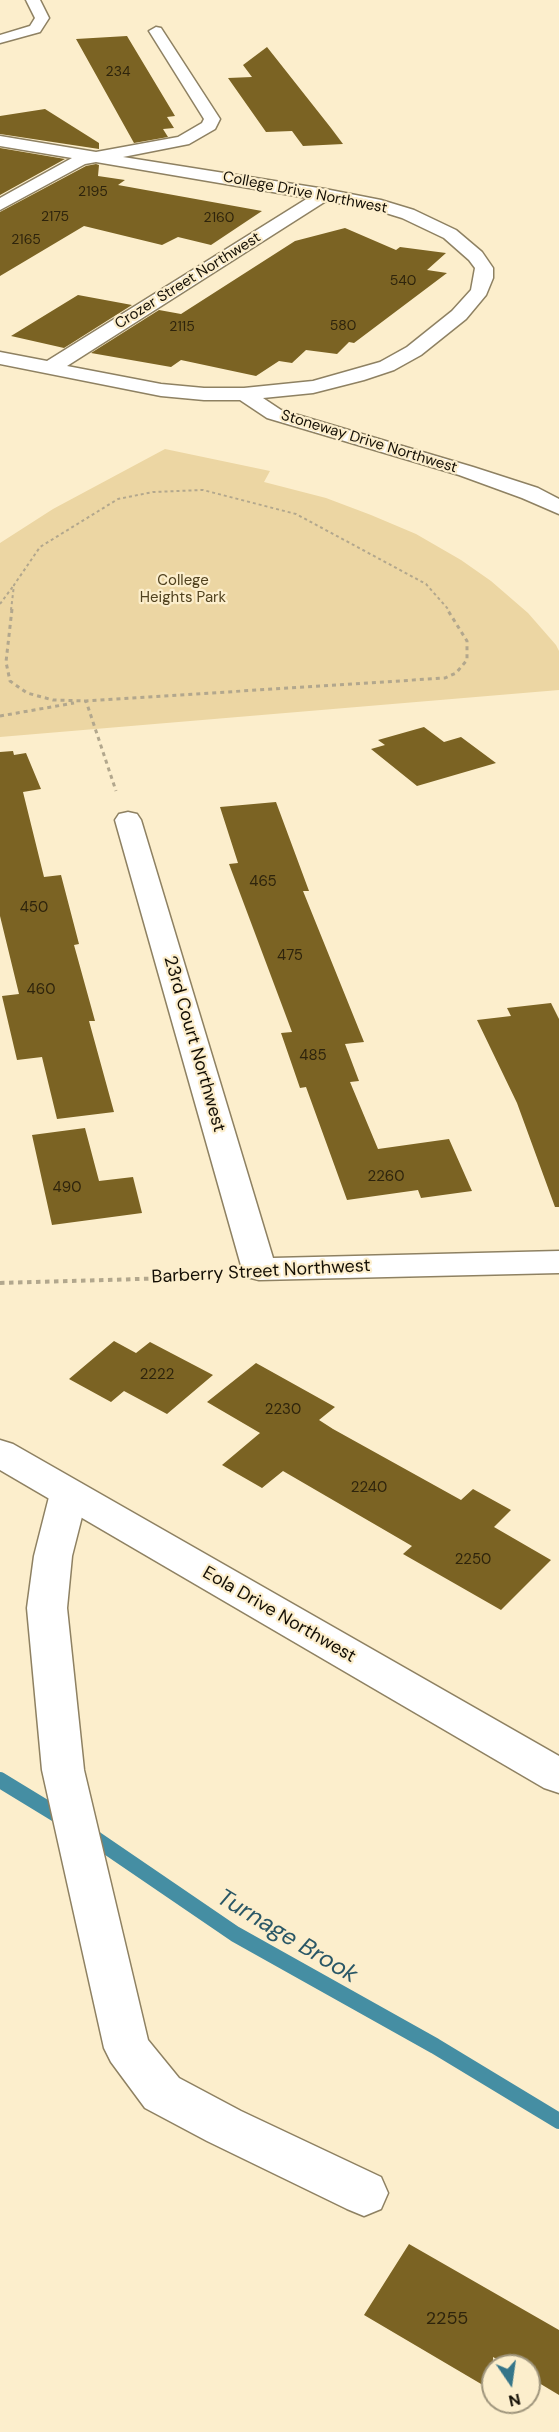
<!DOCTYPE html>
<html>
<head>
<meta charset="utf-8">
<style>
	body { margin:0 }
	#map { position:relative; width:559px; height:2432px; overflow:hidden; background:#fceecc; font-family:"DM Sans",sans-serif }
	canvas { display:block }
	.north { position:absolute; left:481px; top:2354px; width:60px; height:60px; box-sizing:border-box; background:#fceecc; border:2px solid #9f957c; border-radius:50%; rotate:167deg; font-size:16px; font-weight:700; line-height:24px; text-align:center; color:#140f05 }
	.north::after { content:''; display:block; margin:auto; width:21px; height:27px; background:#357589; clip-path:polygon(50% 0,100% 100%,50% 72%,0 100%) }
</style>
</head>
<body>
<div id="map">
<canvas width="559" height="2432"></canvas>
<div class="north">N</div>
</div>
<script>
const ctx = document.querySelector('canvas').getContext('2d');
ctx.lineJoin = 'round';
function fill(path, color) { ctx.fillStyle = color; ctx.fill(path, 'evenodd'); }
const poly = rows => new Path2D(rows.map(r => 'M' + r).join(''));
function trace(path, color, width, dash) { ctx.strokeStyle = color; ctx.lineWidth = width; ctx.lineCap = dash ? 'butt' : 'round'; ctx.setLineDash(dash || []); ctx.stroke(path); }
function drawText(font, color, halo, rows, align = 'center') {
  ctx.font = font + ' "DM Sans",sans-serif'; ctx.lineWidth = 4.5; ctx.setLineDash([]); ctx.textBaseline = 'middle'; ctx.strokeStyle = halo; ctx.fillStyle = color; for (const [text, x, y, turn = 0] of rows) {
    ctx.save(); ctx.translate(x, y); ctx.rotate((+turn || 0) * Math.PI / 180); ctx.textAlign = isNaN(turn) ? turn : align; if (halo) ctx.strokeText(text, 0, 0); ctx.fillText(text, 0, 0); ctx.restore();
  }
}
fill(poly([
	[165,449,270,471,264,482,326,498,371,515,416,534,461,560,491,581,528,613,556,645,559,651,559,690,0,737,0,543,53,509]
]), '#ecd6a3');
trace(poly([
	[0,1780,64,1819],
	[87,1833,235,1934,435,2046,559,2121]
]), '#458ea3', 16);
fill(poly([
	[127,36,175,116,167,117,174,128,163,129,168,137,134,143,76,39],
	[267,47,331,128,343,144,303,146,292,131,266,132,228,78,252,77,243,65],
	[45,109,99,143,99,149,0,134,0,116],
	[0,148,65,159,0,195],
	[96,164,99,165,98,176,125,180,118,185,262,211,211,245,178,237,162,245,84,226,0,276,0,212,86,166],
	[345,228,396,250,400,247,446,253,427,270,447,273,354,343,349,342,337,354,306,350,292,363,279,361,256,376,181,360,171,367,91,353,159,310,181,314,295,241],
	[78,295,132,305,64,348,11,336],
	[424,727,444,742,461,737,496,763,417,786,371,749,385,745,378,740],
	[13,751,14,755,26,753,41,789,23,792,44,877,61,875,79,944,74,945,95,1021,89,1021,114,1112,57,1119,42,1057,17,1060,2,996,19,994,0,916,0,752],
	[276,802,309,891,303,891,364,1042,345,1044,359,1081,350,1082,378,1149,449,1139,472,1191,421,1198,418,1190,347,1200,306,1087,300,1088,281,1033,292,1032,229,864,238,863,220,807],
	[551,1003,559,1019,559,1207,555,1207,517,1103,477,1020,511,1016,507,1008],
	[85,1128,99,1181,133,1177,142,1213,52,1225,32,1135],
	[114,1341,136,1353,150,1342,213,1375,167,1414,124,1391,111,1402,69,1379],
	[256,1363,335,1407,319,1420,333,1429,461,1500,473,1489,511,1510,494,1527,551,1560,501,1610,403,1554,412,1546,283,1471,262,1488,222,1465,260,1433,207,1402],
	[409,2244,559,2330,559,2395,529,2377,529,2366,509,2366,493,2357,493,2391,364,2315]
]), '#7b6323');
const minor = poly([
	[26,0,40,0,49,18,40,32,0,43,0,35,30,26,35,18,26,0],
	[156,27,161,28,220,119,215,129,189,144,123,157,325,189,381,200,414,210,456,230,482,252,493,268,493,278,486,295,466,319,421,355,394,370,364,380,313,393,263,398,281,410,473,467,538,488,559,499,559,514,522,498,459,475,267,418,240,400,204,400,161,396,0,364,0,352,47,361,308,198,96,162,85,164,0,210,0,198,72,158,0,146,0,136,96,152,178,137,202,123,204,119,149,31,156,27],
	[326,201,373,209,402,218,444,238,469,260,475,268,471,290,452,311,407,347,380,362,313,381,244,388,204,388,161,384,67,366,326,201],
	[128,812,137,814,141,820,273,1258,559,1251,559,1273,259,1280,247,1277,242,1269,115,820,119,814,128,812],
	[69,1480,82,1484,88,1493,72,1556,67,1608,84,1770,148,2040,179,2078,241,2111,381,2177,388,2193,381,2209,364,2216,347,2209,207,2141,145,2108,111,2062,104,2048,42,1770,27,1608,34,1556,50,1493,56,1484,69,1480]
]);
const major = poly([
	[0,1440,13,1444,559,1756,559,1793,544,1788,0,1470,0,1440]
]);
trace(minor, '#8e8162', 3);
trace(major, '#8e8162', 3);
trace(poly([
	[0,604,14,585],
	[11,610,14,585,40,547,118,499,153,492,203,490,296,514,426,584,449,610]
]), '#b2a78d', 2, [3, 3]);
trace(poly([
	[12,609,6,662,10,681,27,693,53,700,86,701,445,678,456,673,467,660,467,641,447,609],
	[84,701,86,701,116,791],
	[0,716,74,703]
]), '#b2a78d', 3, [4, 4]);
trace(poly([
	[0,1283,174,1278,221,1273]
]), '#b2a78d', 4, [4.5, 4.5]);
fill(minor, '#fff');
fill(major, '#fff');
drawText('14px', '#2e240c', null, [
	["234",118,72],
	["2195",93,192],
	["2175",55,217],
	["2160",219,218],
	["2165",26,240],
	["540",403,281],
	["580",343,326],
	["2115",182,327]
]);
drawText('15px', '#140f05', '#fceecc', [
	["College Drive Northwest",305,193,11],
	["Crozer Street Northwest",188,281,-32],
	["Stoneway Drive Northwest",369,442,17]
]);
drawText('15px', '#51421f', '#fceecc', [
	["College",183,581],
	["Heights Park",183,598]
]);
drawText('15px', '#2e240c', null, [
	["465",263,882],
	["450",34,908],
	["475",290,956],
	["460",41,990],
	["485",313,1056],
	["2260",386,1177],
	["490",67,1188],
	["2222",157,1375],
	["2230",283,1410],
	["2240",369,1488],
	["2250",473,1560]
]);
drawText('18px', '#140f05', '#fceecc', [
	["23rd Court Northwest",194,1044,74],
	["Barberry Street Northwest",261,1272,-3],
	["Eola Drive Northwest",279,1615,30]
]);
drawText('18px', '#2e240c', null, [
	["2255",447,2319]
]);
drawText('italic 24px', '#2a5766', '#fceecc', [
	["Turnage Brook",287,1937,31]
]);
</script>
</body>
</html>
